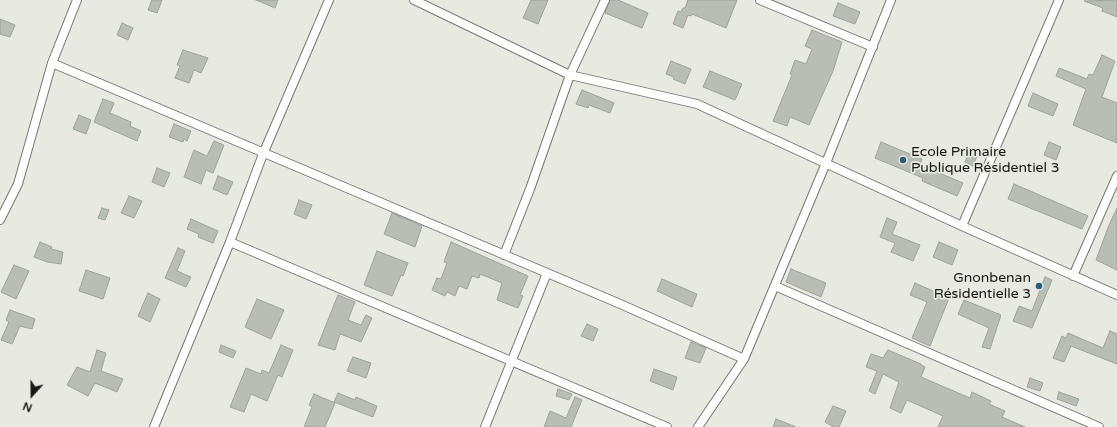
<!DOCTYPE html>
<html>
<head>
<meta charset="utf-8">
<style>
	body { margin:0 }
	#map { position:relative; width:1117px; height:427px; overflow:hidden; background:#e8e9e0; font-family:"Varela Round",sans-serif }
	canvas { display:block }
	.north { position:absolute; left:12px; top:375px; width:40px; height:40px; -webkit-text-stroke:3px #e8e9e0; paint-order:stroke; rotate:201deg; font-size:11px; font-weight:700; line-height:16px; text-align:center; color:#161613 }
	.north::after { content:''; display:block; margin:auto; width:14px; height:18px; background:#161613; clip-path:polygon(50% 0,100% 100%,50% 72%,0 100%) }
</style>
</head>
<body>
<div id="map">
<canvas width="1117" height="427"></canvas>
<div class="north">N</div>
</div>
<script>
const ctx = document.querySelector('canvas').getContext('2d');
ctx.lineJoin = 'round';
function fill(path, color) { ctx.fillStyle = color; ctx.fill(path, 'evenodd'); }
const poly = rows => new Path2D(rows.map(r => 'M' + r).join(''));
function trace(path, color, width, dash) { ctx.strokeStyle = color; ctx.lineWidth = width; ctx.lineCap = dash ? 'butt' : 'round'; ctx.setLineDash(dash || []); ctx.stroke(path); }
function drawText(font, color, halo, rows, align = 'center') {
  ctx.font = font + ' "Varela Round",sans-serif'; ctx.lineWidth = 3.5; ctx.setLineDash([]); ctx.textBaseline = 'middle'; ctx.strokeStyle = halo; ctx.fillStyle = color; for (const [text, x, y, turn = 0] of rows) {
    ctx.save(); ctx.translate(x, y); ctx.rotate((+turn || 0) * Math.PI / 180); ctx.textAlign = isNaN(turn) ? turn : align; if (halo) ctx.strokeText(text, 0, 0); ctx.fillText(text, 0, 0); ctx.restore();
  }
}
const building = poly([
	[152,0,162,0,157,13,148,10,152,0],
	[256,0,278,0,275,8,256,0],
	[531,0,548,0,538,24,523,18,531,0],
	[610,0,618,0,648,13,642,28,605,13,610,0],
	[688,0,737,0,726,28,692,14,691,16,688,15,683,28,673,24,678,11,681,12,683,8,685,8,688,0],
	[1117,0,1117,17,1102,11,1103,8,1084,1,1117,0],
	[838,3,860,12,855,24,833,16,838,3],
	[0,19,15,25,10,37,0,34,0,19],
	[122,23,133,28,128,40,117,35,122,23],
	[812,30,842,42,833,71,809,125,790,117,787,126,773,121,792,75,790,74,795,60,806,64,812,49,805,46,812,30],
	[183,50,208,58,201,73,194,70,189,83,175,78,180,66,177,65,183,50],
	[1102,55,1115,61,1102,97,1117,103,1117,143,1073,125,1086,89,1056,76,1059,68,1087,79,1089,74,1093,75,1102,55],
	[671,61,691,69,685,84,673,79,674,77,666,74,671,61],
	[710,71,742,84,735,100,703,87,710,71],
	[582,90,614,103,610,113,589,105,588,108,576,104,582,90],
	[1033,93,1058,104,1053,116,1028,106,1033,93],
	[103,99,114,103,110,113,131,122,130,126,141,131,137,141,94,122,103,99],
	[79,115,91,120,86,134,73,129,79,115],
	[174,124,191,131,187,141,184,139,183,142,169,137,174,124],
	[214,141,224,145,213,173,206,170,201,184,184,177,194,150,207,156,214,141],
	[881,142,922,159,920,165,963,183,957,196,922,181,923,178,875,158,881,142],
	[1049,142,1061,147,1056,160,1044,155,1049,142],
	[970,151,978,154,973,166,965,162,970,151],
	[157,168,170,173,164,187,152,182,157,168],
	[218,176,233,182,227,195,213,189,218,176],
	[1014,184,1088,216,1082,229,1008,199,1014,184],
	[129,196,142,201,134,218,121,213,129,196],
	[299,200,312,205,306,219,294,214,299,200],
	[102,208,109,210,105,220,98,218,102,208],
	[1117,208,1117,270,1096,260,1109,225,1117,208],
	[392,213,422,226,415,247,384,234,392,213],
	[887,218,897,222,892,234,920,245,913,261,891,252,895,243,880,237,887,218],
	[191,219,218,231,213,243,198,237,199,234,187,229,191,219],
	[40,242,52,247,51,249,63,252,61,264,47,262,34,257,40,242],
	[451,242,528,276,520,295,523,296,518,308,497,300,502,283,480,274,479,278,472,276,467,289,459,286,455,296,447,292,445,296,432,290,437,278,441,279,447,263,444,262,451,242],
	[939,242,958,250,952,265,933,257,939,242],
	[178,248,185,251,177,271,191,277,186,287,165,278,178,248],
	[377,251,408,263,403,276,401,275,392,296,364,285,377,251],
	[14,265,29,271,16,299,1,292,14,265],
	[791,269,826,283,821,297,786,282,791,269],
	[86,270,110,278,103,299,79,291,86,270],
	[1045,277,1052,280,1032,328,1013,321,1019,306,1032,311,1045,277],
	[662,279,697,294,692,307,657,291,662,279],
	[915,283,949,298,930,346,912,338,927,302,910,295,915,283],
	[148,293,160,299,150,322,138,316,148,293],
	[338,295,355,302,348,320,361,325,366,315,372,318,361,342,340,334,335,350,318,345,338,295],
	[257,299,284,310,271,339,245,327,257,299],
	[964,300,1001,315,990,349,982,347,989,328,958,314,964,300],
	[10,310,35,319,32,329,20,326,12,344,1,340,9,322,6,320,10,310],
	[587,324,598,329,593,341,581,336,587,324],
	[1110,331,1117,334,1117,364,1071,346,1064,362,1053,358,1062,336,1066,338,1068,333,1103,348,1110,331],
	[691,342,706,348,700,363,685,358,691,342],
	[221,345,236,351,233,358,219,352,221,345],
	[281,345,293,350,282,377,278,375,267,401,251,394,244,412,230,407,246,368,261,374,262,370,269,373,281,345],
	[97,350,106,353,101,371,123,379,117,392,95,383,88,396,67,385,77,367,90,372,97,350],
	[888,350,921,364,921,365,925,367,921,377,970,398,972,392,991,401,989,404,1005,411,1002,417,1025,427,938,427,943,416,907,400,901,413,890,408,899,382,883,374,875,394,869,391,877,371,866,367,871,354,883,358,888,350],
	[353,357,371,363,366,378,347,371,353,357],
	[654,369,677,377,673,390,650,381,654,369],
	[1030,378,1043,383,1040,391,1027,387,1030,378],
	[558,389,572,394,569,400,556,396,558,389],
	[1059,392,1079,399,1076,406,1057,399,1059,392],
	[338,393,355,400,356,397,377,406,373,417,334,402,338,393],
	[314,394,335,403,325,427,304,427,312,407,309,405,314,394],
	[575,397,582,400,571,427,544,427,550,411,566,418,575,397],
	[833,406,846,411,839,427,834,427,825,422,833,406],
	[776,419,796,427,773,427,776,419]
]);
fill(building, '#b8bdb5');
trace(building, '#9ea29b', 1);
const street = poly([
	[414,0,570,75,697,104,962,226,1117,295],
	[760,0,873,47],
	[52,63,618,303,744,359],
	[0,220,18,184,52,63,77,0],
	[962,226,1059,0],
	[230,242,667,427],
	[504,255,530,189,570,75,605,0],
	[1073,276,1117,176],
	[775,286,1099,427],
	[154,427,230,242,263,154,329,0],
	[485,427,547,273],
	[698,427,744,359,826,163,891,0]
]);
trace(street, '#787871', 10);
trace(street, '#fff', 8);
for (const [x, y, r, color] of [
	[903,160,4,"#2a5f7a"],
	[1039,286,4,"#2a5f7a"]
]) { const dot = new Path2D(); dot.arc(x, y, r, 0, 2 * Math.PI); ctx.fillStyle = color; ctx.fill(dot); trace(dot, '#e8e9e0', 1.5); }
drawText('14px', '#161613', '#e8e9e0', [
	["Ecole Primaire",911,152],
	["Publique Résidentiel 3",911,168],
	["Gnonbenan",1031,278,"right"],
	["Résidentielle 3",1031,294,"right"]
], 'left');
</script>
</body>
</html>
